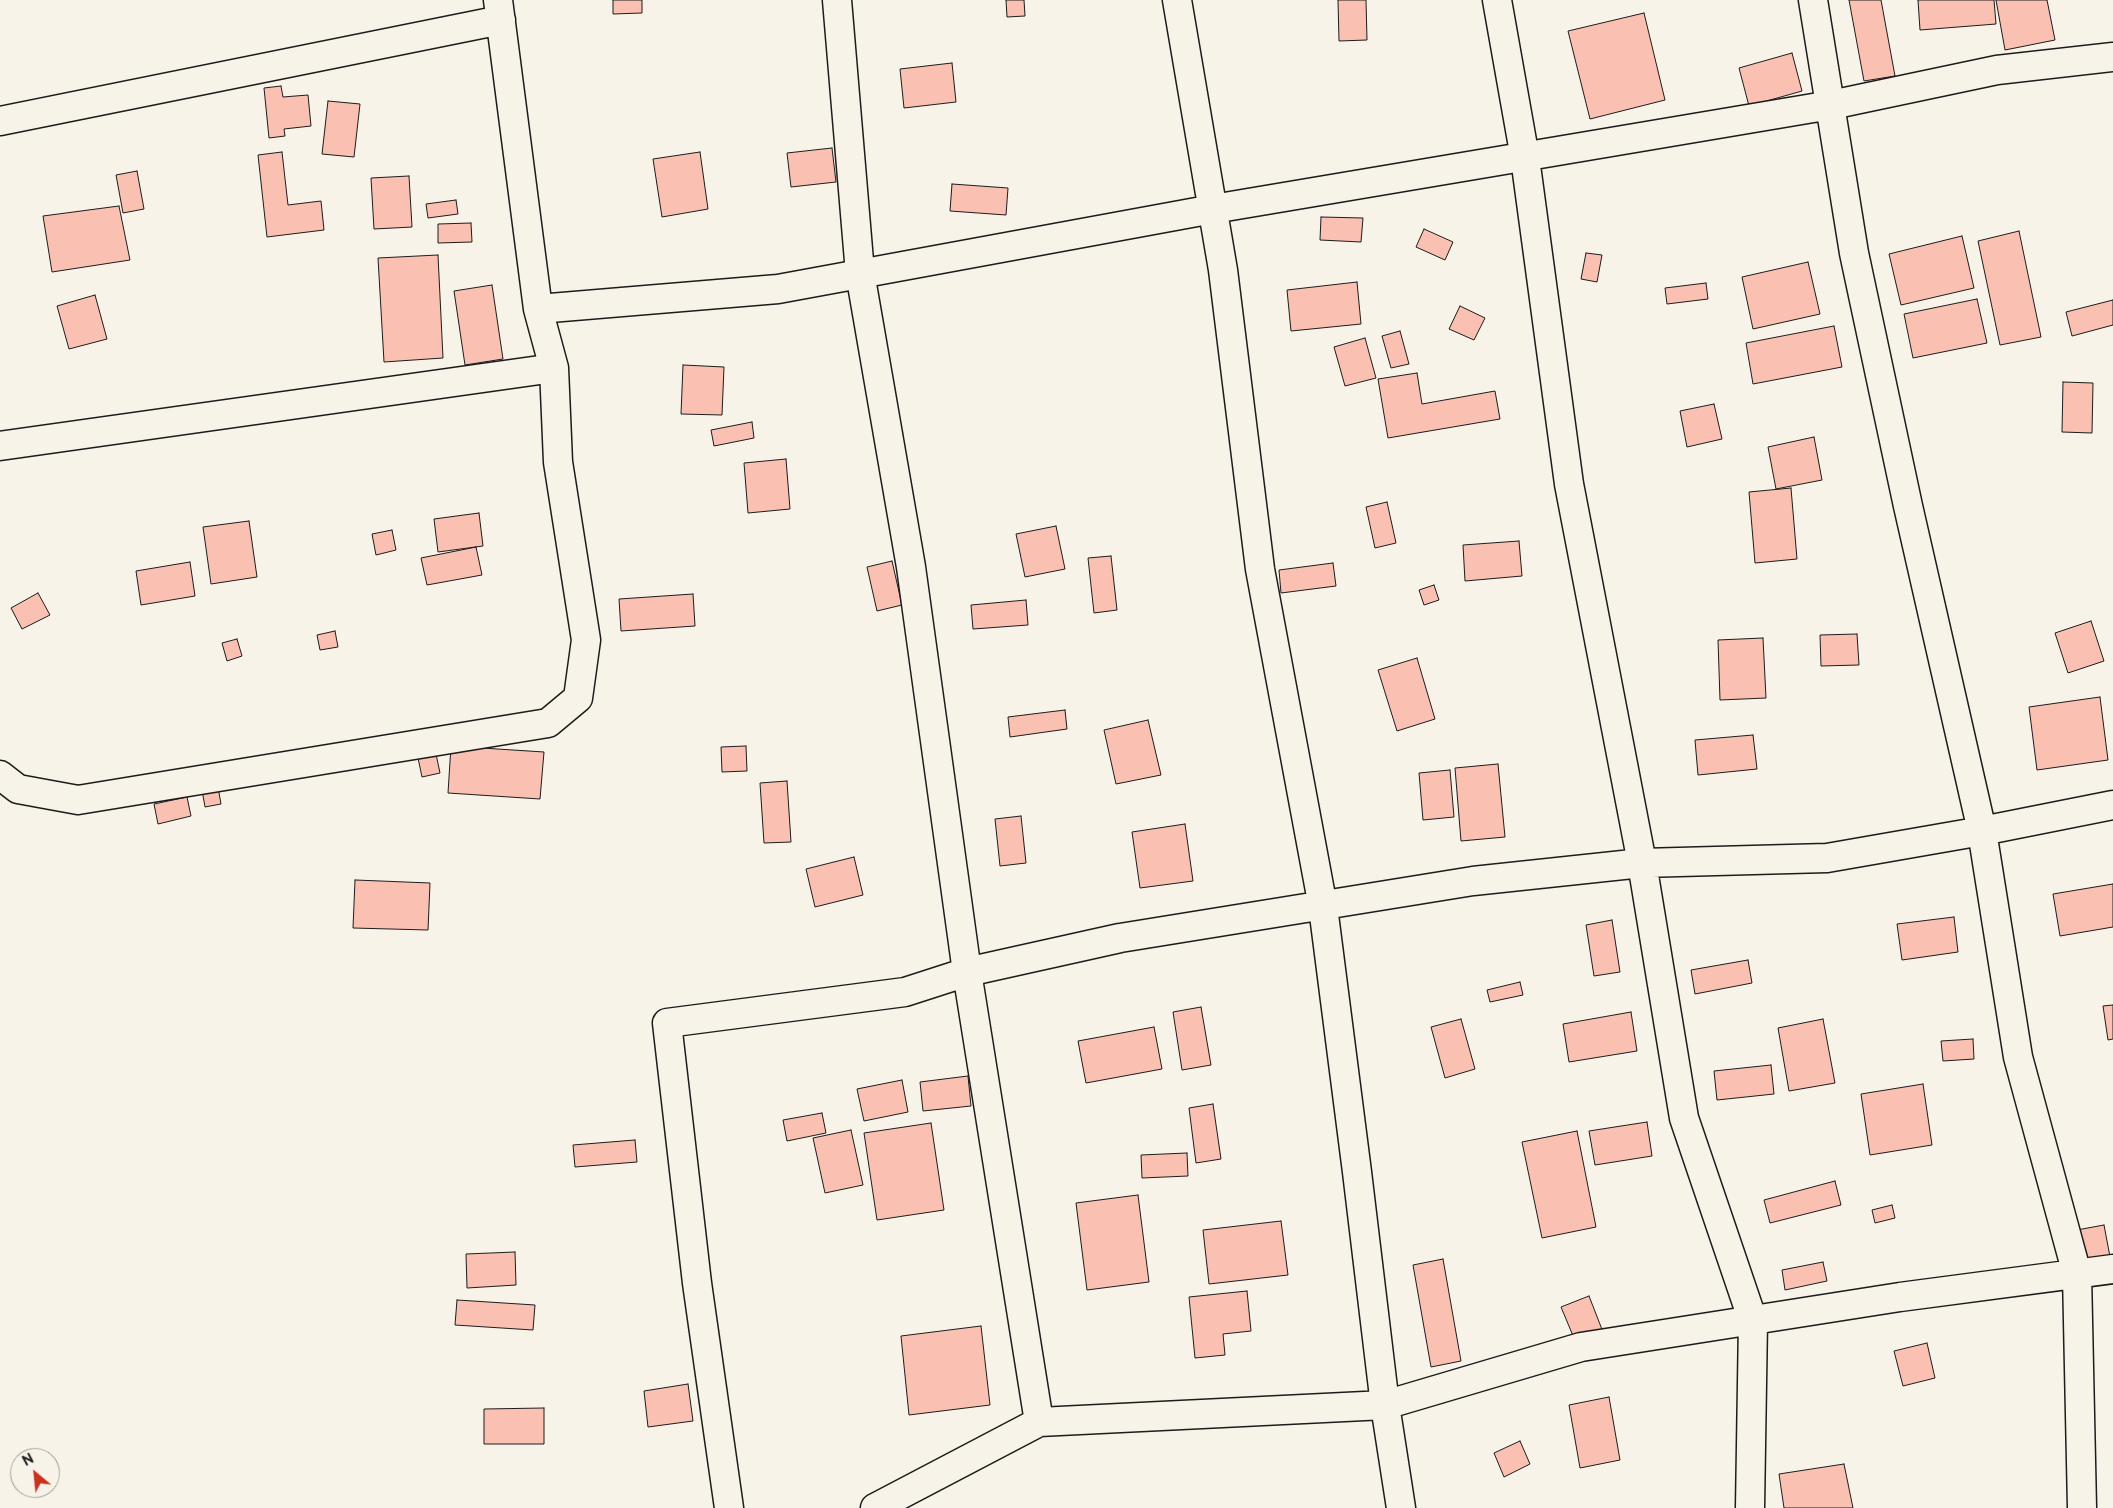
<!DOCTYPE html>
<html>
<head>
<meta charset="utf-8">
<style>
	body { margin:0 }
	#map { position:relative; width:2113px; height:1508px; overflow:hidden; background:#f7f3e8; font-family:"Balsamiq Sans",sans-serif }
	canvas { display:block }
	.north { position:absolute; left:10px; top:1448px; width:50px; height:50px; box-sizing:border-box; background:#f7f3e8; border:1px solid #9f9d96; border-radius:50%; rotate:332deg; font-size:14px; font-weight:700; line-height:20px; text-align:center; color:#1c1c1c }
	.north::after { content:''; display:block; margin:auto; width:18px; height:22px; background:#c8321e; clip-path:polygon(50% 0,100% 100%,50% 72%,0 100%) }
</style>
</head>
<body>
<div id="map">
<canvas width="2113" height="1508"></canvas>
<div class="north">N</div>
</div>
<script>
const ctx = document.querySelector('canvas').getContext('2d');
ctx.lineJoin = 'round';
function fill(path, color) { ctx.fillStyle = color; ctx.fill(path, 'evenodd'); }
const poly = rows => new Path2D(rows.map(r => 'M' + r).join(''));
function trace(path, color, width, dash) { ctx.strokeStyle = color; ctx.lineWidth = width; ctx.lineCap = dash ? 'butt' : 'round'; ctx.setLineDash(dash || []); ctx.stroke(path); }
const building = poly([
	[613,0,642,0,642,13,613,14,613,0],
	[1006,0,1024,0,1025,16,1007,17,1006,0],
	[1338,0,1366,0,1367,40,1339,41,1338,0],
	[1849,0,1881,0,1895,76,1864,81,1849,0],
	[1918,0,1994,0,1996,24,1920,30,1918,0],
	[1996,0,2047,0,2055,40,2005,50,1996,0],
	[1644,13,1665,100,1590,119,1568,31,1644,13],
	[1792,53,1802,91,1749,106,1739,68,1792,53],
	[952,63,956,102,904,108,900,69,952,63],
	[281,86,283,97,308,95,311,126,284,129,285,136,269,138,264,88,281,86],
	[328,101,360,104,354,157,322,154,328,101],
	[832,148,836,182,791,187,787,153,832,148],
	[282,152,288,205,321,201,324,230,267,237,258,155,282,152],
	[700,152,708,209,662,217,653,159,700,152],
	[137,171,144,209,123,213,116,175,137,171],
	[409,176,412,227,374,229,371,178,409,176],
	[952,184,1008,188,1006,215,950,211,952,184],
	[456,200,458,214,428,218,426,204,456,200],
	[119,206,130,260,52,272,43,216,119,206],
	[1321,217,1363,218,1361,242,1320,240,1321,217],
	[471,223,472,242,438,243,438,224,471,223],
	[1424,229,1453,242,1445,260,1416,247,1424,229],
	[2019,231,2041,337,2000,345,1978,241,2019,231],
	[1962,236,1974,288,1901,305,1889,254,1962,236],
	[1586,253,1602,255,1597,282,1581,279,1586,253],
	[438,255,443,358,384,362,378,258,438,255],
	[1808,262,1820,314,1753,329,1742,277,1808,262],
	[1357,282,1361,324,1291,331,1287,290,1357,282],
	[1706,283,1708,299,1667,304,1665,288,1706,283],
	[492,285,503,359,465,365,454,291,492,285],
	[95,295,107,339,69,349,57,306,95,295],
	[1977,299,1987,343,1913,358,1904,314,1977,299],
	[2113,300,2113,325,2072,336,2066,312,2113,300],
	[1460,306,1485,318,1474,340,1449,329,1460,306],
	[1834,326,1842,367,1753,384,1746,343,1834,326],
	[1400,331,1409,364,1391,368,1382,336,1400,331],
	[1365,338,1376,378,1345,386,1334,347,1365,338],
	[683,365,724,367,722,415,681,414,683,365],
	[1417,373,1422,404,1495,391,1500,419,1388,438,1378,379,1417,373],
	[2063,382,2093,383,2092,433,2062,432,2063,382],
	[1714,404,1722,439,1687,447,1680,411,1714,404],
	[752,422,754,438,714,446,711,430,752,422],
	[1814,437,1822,480,1776,489,1768,447,1814,437],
	[786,459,790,509,748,513,744,463,786,459],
	[1791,488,1797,559,1755,563,1749,492,1791,488],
	[1387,502,1396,543,1375,548,1366,507,1387,502],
	[479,513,483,546,438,552,434,519,479,513],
	[249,521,257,577,211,584,203,527,249,521],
	[1056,526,1065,569,1025,577,1016,534,1056,526],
	[392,530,396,550,376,555,372,534,392,530],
	[1519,541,1522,576,1465,581,1463,545,1519,541],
	[476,547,482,575,427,585,421,558,476,547],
	[1111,556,1117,610,1094,613,1088,558,1111,556],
	[892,561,902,605,877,611,867,567,892,561],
	[190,562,195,596,141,605,136,571,190,562],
	[1333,563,1336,586,1281,593,1279,570,1333,563],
	[1434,585,1439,600,1424,605,1419,590,1434,585],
	[38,593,50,615,22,629,11,608,38,593],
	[693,594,695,626,621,631,619,599,693,594],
	[1026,600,1028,625,973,629,971,605,1026,600],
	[2091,621,2104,661,2068,673,2055,633,2091,621],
	[335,631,338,647,320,650,317,635,335,631],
	[1857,634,1859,665,1821,666,1820,635,1857,634],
	[1763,638,1766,698,1720,700,1718,640,1763,638],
	[237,639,242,656,227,661,222,643,237,639],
	[1417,658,1435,719,1397,731,1378,670,1417,658],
	[2100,697,2108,760,2037,770,2029,707,2100,697],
	[1065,710,1067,729,1010,737,1008,717,1065,710],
	[1148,720,1161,775,1116,784,1104,730,1148,720],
	[1753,735,1757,769,1698,775,1695,740,1753,735],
	[451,746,544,752,540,799,448,793,451,746],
	[746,746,747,771,722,772,721,747,746,746],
	[436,754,440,773,422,777,418,758,436,754],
	[1498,764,1505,837,1461,841,1455,768,1498,764],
	[1450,770,1454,817,1423,820,1419,773,1450,770],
	[787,781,791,842,764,843,760,783,787,781],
	[218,787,221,804,205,807,202,790,218,787],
	[187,797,191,816,158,824,154,804,187,797],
	[1021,816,1026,863,1000,866,995,819,1021,816],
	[1185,824,1193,881,1140,888,1132,832,1185,824],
	[854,857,863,895,815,907,806,869,854,857],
	[355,880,430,883,428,930,353,928,355,880],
	[2113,884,2113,927,2060,936,2053,894,2113,884],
	[1954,917,1958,952,1902,960,1897,924,1954,917],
	[1612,920,1620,972,1594,976,1586,925,1612,920],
	[1748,960,1752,983,1695,994,1691,970,1748,960],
	[1520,982,1523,995,1490,1002,1487,990,1520,982],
	[2113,1005,2113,1039,2108,1040,2103,1006,2113,1005],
	[1201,1007,1211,1065,1182,1070,1173,1012,1201,1007],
	[1631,1012,1637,1051,1569,1062,1563,1024,1631,1012],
	[1461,1019,1475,1069,1445,1078,1431,1027,1461,1019],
	[1823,1019,1835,1083,1789,1091,1778,1028,1823,1019],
	[1154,1027,1162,1069,1086,1083,1078,1041,1154,1027],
	[1973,1039,1974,1059,1943,1061,1941,1041,1973,1039],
	[1771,1065,1774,1094,1717,1100,1714,1071,1771,1065],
	[968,1076,971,1106,923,1111,920,1082,968,1076],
	[902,1080,908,1112,864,1121,857,1089,902,1080],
	[1923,1084,1932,1145,1870,1155,1861,1094,1923,1084],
	[1213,1104,1221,1159,1196,1163,1189,1108,1213,1104],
	[822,1113,826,1133,787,1141,783,1120,822,1113],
	[1647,1122,1652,1156,1595,1165,1589,1131,1647,1122],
	[931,1123,944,1210,877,1220,864,1133,931,1123],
	[851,1130,863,1185,825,1193,813,1138,851,1130],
	[1577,1131,1596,1227,1542,1238,1522,1142,1577,1131],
	[635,1140,637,1162,575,1167,573,1145,635,1140],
	[1187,1153,1188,1176,1142,1178,1141,1155,1187,1153],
	[1835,1181,1841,1205,1770,1223,1764,1200,1835,1181],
	[1138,1195,1149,1282,1087,1290,1076,1203,1138,1195],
	[1892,1205,1895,1218,1875,1223,1872,1210,1892,1205],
	[1281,1221,1288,1275,1209,1284,1203,1230,1281,1221],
	[2104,1225,2111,1262,2072,1268,2066,1232,2104,1225],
	[515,1252,516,1285,467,1288,466,1254,515,1252],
	[1443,1259,1461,1361,1431,1367,1413,1265,1443,1259],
	[1823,1262,1827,1281,1785,1290,1782,1270,1823,1262],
	[1247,1291,1251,1331,1223,1334,1225,1355,1195,1358,1189,1297,1247,1291],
	[1589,1296,1603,1332,1576,1343,1561,1307,1589,1296],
	[457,1300,535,1305,533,1330,455,1325,457,1300],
	[981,1326,990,1405,909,1415,901,1336,981,1326],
	[1927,1343,1935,1378,1903,1386,1894,1351,1927,1343],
	[688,1384,693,1421,648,1427,644,1391,688,1384],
	[1609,1397,1620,1460,1580,1468,1569,1405,1609,1397],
	[544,1408,544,1444,484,1444,484,1409,544,1408],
	[1520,1441,1530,1464,1504,1477,1494,1453,1520,1441],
	[1844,1464,1853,1508,1784,1508,1779,1474,1844,1464]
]);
fill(building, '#fac0b1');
trace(building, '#1c1c1c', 1);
const minor = poly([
	[837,0,860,273,911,567,967,972,1039,1422],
	[1177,0,1223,270,1260,569,1323,907,1357,1172,1385,1405,1401,1508],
	[1497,0,1525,158,1569,484,1642,863,1684,1118,1753,1321,1750,1508],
	[1813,0,1854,253,1908,506,1982,831,2018,1057,2077,1274,2082,1508],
	[0,121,501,20],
	[538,309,778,289,1213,209,1831,105,1997,70,2113,57],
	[0,446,554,368],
	[0,775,18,789,78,800,548,723,578,698,586,640,558,462,554,368,538,309,498,0],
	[729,1508,697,1283,667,1023,905,992,967,972,1120,938,1473,881,1642,863,1827,858,1982,831,2113,805],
	[875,1508,1039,1422,1385,1405,1581,1347,1900,1297,2113,1269]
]);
trace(minor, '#1c1c1c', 31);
trace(minor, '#f7f3e8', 28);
</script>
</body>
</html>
